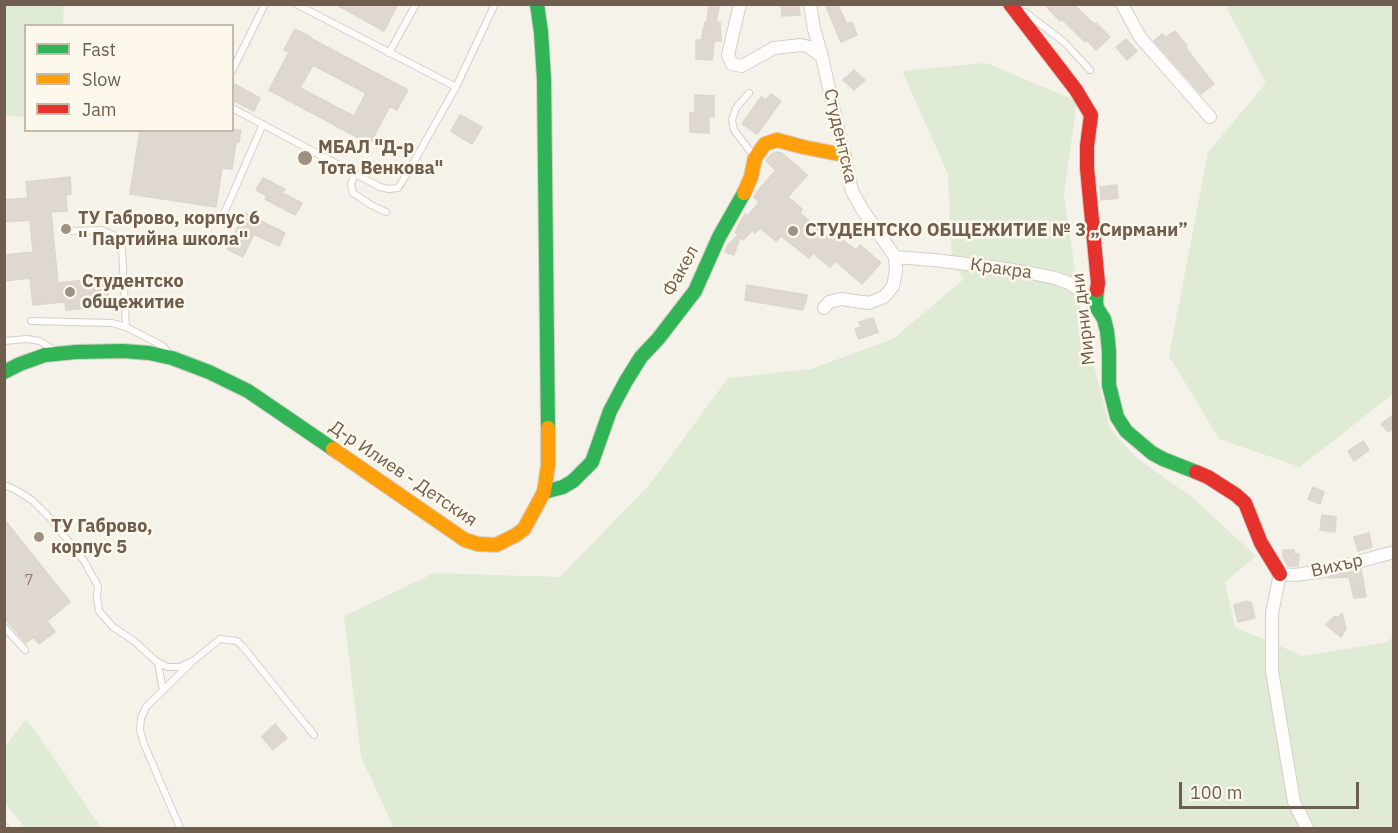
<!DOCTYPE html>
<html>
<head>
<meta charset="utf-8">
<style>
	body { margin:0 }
	#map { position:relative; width:1398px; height:833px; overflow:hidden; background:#f5f2ea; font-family:"IBM Plex Sans",sans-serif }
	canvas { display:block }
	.frame { position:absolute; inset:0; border:6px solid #6f5d4d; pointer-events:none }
	.legend { position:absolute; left:24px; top:24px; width:210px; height:108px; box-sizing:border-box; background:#fdf8eb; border:2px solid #c4baac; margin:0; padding:8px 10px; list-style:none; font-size:18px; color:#6f5d4d }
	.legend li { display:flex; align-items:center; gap:12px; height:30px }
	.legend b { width:30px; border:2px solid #c4baac }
	.scale { position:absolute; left:1179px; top:782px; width:180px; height:27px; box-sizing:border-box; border:3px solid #6f5d4d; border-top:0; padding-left:8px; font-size:18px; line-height:21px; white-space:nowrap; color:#6f5d4d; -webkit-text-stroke:4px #fdf8eb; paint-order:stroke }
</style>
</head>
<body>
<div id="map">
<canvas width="1398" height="833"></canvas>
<div class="frame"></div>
<ul class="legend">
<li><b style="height:8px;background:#30b455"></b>Fast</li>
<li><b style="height:8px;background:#ff9f0a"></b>Slow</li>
<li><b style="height:8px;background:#e5322d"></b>Jam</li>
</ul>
<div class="scale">100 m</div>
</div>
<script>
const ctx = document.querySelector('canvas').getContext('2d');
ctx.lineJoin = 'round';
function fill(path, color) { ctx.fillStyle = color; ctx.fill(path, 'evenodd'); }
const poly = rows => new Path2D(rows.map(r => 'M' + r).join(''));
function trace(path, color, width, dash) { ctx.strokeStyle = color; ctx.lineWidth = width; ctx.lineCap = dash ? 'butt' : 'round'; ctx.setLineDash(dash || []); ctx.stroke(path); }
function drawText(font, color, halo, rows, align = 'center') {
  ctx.font = font + ' "IBM Plex Sans",sans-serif'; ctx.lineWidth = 5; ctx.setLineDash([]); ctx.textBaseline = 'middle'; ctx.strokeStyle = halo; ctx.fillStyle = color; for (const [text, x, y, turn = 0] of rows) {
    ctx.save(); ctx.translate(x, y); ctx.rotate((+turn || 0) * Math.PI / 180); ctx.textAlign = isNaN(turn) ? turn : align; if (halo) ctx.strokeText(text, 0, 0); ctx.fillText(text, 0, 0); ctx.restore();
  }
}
fill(poly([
	[5,4,64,5,63,25,26,26,25,117,5,116],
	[1225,5,1393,5,1393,394,1300,467,1219,439,1169,356,1208,152,1266,83],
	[986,63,1077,101,1064,195,1083,323,1110,428,1134,456,1193,498,1256,556,1225,582,1235,627,1303,656,1388,642,1393,636,1393,828,394,828,361,757,344,616,434,573,560,577,650,484,728,378,811,369,893,339,964,279,952,261,948,174,902,71],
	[26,719,50,752,101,828,25,828,5,803,5,747]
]), '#e0ebd6');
const building = poly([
	[335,4,398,4,384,31,335,4],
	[781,4,799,4,800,15,782,16,781,4],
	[825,4,837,4,847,24,852,22,857,35,841,42,825,4],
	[1044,4,1073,4,1095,25,1096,23,1110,37,1096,50,1087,40,1085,42,1062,19,1060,21,1044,4],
	[709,6,719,7,716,22,720,22,721,41,714,41,712,60,696,59,696,40,702,40,703,29,704,29,705,22,707,22,709,6],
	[295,29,311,37,310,38,408,90,397,110,390,106,370,144,269,90,289,52,284,50,295,29],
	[313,65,366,93,354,116,300,88,313,65],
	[1175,31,1187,46,1185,47,1193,57,1193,58,1214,84,1201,94,1154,41,1162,34,1166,37,1175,31],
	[1126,39,1137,51,1127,60,1116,47,1126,39],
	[854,70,865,80,854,90,843,80,854,70],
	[232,83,260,98,254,111,232,100,232,83],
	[771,94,781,101,757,134,742,124,761,97,766,100,771,94],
	[695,95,714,96,714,117,709,116,709,133,690,132,690,113,695,113,695,95],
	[460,115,482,127,472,144,451,131,460,115],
	[140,130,241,130,239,142,236,142,232,169,222,168,216,207,130,194,140,130],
	[777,152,782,153,807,175,788,197,802,209,800,213,828,237,832,232,856,250,860,245,881,263,862,284,835,261,830,267,813,253,809,258,781,236,776,241,760,228,755,233,752,230,743,240,740,237,734,255,725,252,728,245,738,235,735,232,745,214,748,216,759,202,754,197,756,193,776,170,766,161,772,154,777,152],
	[70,177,71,194,66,195,67,211,51,212,58,283,107,278,109,306,66,310,65,302,33,305,30,278,4,281,4,255,33,252,30,220,4,222,4,200,28,198,26,182,70,177],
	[263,178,285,189,282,193,302,203,295,215,265,199,267,196,256,190,263,178],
	[1117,185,1118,198,1101,200,1100,187,1117,185],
	[245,213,285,233,279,246,254,234,243,257,227,249,245,213],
	[747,285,807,295,805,304,804,304,803,310,745,300,747,285],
	[873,318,878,332,859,339,855,329,861,327,859,322,873,318],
	[1394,414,1394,428,1388,432,1381,424,1394,414],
	[1363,441,1369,450,1354,461,1348,451,1363,441],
	[1313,487,1324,492,1320,504,1308,499,1313,487],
	[1322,515,1336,517,1335,532,1320,530,1322,515],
	[4,519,70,602,47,621,55,632,39,644,33,637,26,643,4,618,4,519],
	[1369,533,1372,547,1358,551,1354,537,1369,533],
	[1283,550,1294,550,1294,554,1299,554,1298,566,1288,566,1283,557,1283,550],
	[1361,569,1366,597,1354,598,1349,577,1329,578,1361,569],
	[1248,601,1248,603,1251,602,1255,618,1238,622,1234,605,1248,601],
	[1342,613,1346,629,1341,637,1326,625,1335,616,1338,618,1342,613],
	[275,724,287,738,273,750,262,737,275,724]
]);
fill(building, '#ded8d0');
trace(building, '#ddd6cd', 1.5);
const lane = poly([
	[296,4,456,87],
	[1025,12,1064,42,1090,70],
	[389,53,416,4],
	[232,71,265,4],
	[749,93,736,108,732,120,734,130,753,155],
	[232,108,380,187,389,189,398,188,407,174,456,87,495,4],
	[355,173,351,184,353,193,371,205,386,212],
	[223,216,263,124],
	[70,231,101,230,118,237,122,249,126,327],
	[31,321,112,323,126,327,159,344,164,347,168,352],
	[4,341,27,339,40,341,54,350],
	[4,485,14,489,32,500,50,518,84,561,98,586,97,598,99,611,113,627,134,641,157,662,168,667,180,667,193,661,220,639,237,641,244,648,314,735],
	[4,627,25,650],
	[158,662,163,691],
	[4,826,6,828],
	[180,828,144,744,140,730,141,718,146,707,190,664]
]);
const street = poly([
	[740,4,728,55,732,64,742,66,774,48,801,45,809,47,822,57],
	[810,4,814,29,822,57,852,191,862,209,895,257,896,271,893,286,884,297,869,303,841,299,829,302,824,308],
	[1122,4,1140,37,1210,117],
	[895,257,934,260,999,268,1031,273,1055,278,1069,283,1081,291,1097,308],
	[1307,828,1294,802,1272,671,1272,613,1280,574,1295,575,1324,571,1394,552]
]);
const fast = poly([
	[537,4,541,32,544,79,548,428],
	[1097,290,1096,302,1097,308,1104,319,1107,331,1109,351,1109,385,1117,417,1126,431,1152,453,1163,459,1196,472],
	[4,372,20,364,45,355,76,352,123,351,149,353,172,358,209,372,248,391,333,449],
	[544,492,563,487,573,481,592,462,610,411,626,381,641,357,658,339,695,291,719,237,744,193]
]);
const slow = poly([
	[744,193,751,177,755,158,765,144,777,140,803,147,844,155],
	[333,449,465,540,478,544,496,545,516,535,524,529,544,492,548,466,548,428]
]);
const jam = poly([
	[1010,4,1076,90,1091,115,1087,146,1087,168,1098,283,1097,290],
	[1196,472,1208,477,1236,495,1245,503,1261,543,1280,574]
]);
trace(lane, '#d4cfc8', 8);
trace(street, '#d4cfc8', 14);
trace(fast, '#d4cfc8', 16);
trace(slow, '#d4cfc8', 16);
trace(jam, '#d4cfc8', 16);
trace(lane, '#fefdfc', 6);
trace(street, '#fefdfc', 12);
trace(fast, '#30b455', 14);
trace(slow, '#ff9f0a', 14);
trace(jam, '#e5322d', 14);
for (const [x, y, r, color] of [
	[305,158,8,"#9e9184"],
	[66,229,6,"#9e9184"],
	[793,231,6,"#9e9184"],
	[70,292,6,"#9e9184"],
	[39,537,6,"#9e9184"]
]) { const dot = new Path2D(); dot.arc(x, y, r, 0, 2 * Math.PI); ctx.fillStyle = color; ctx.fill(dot); trace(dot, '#fdf8eb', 2); }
drawText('15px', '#8d7e70', null, [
	["7",29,581]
]);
drawText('18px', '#6f5d4d', '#fdf8eb', [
	["Студентска",840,136,77],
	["Кракра",1001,269,8],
	["Факел",681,271,-61],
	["Мирни дни",1084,319,-97],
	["Д-р Илиев - Детския",403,474,34],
	["Вихър",1337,566,-13]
]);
drawText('bold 18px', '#6f5d4d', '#fdf8eb', [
	["МБАЛ \"Д-р",318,148],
	["Тота Венкова\"",318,169],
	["ТУ Габрово, корпус 6",78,219],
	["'' Партийна школа''",78,240],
	["СТУДЕНТСКО ОБЩЕЖИТИЕ № 3 „Сирмани”",805,231],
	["Студентско",82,282],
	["общежитие",82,303],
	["ТУ Габрово,",51,527],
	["корпус 5",51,548]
], 'left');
</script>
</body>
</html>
